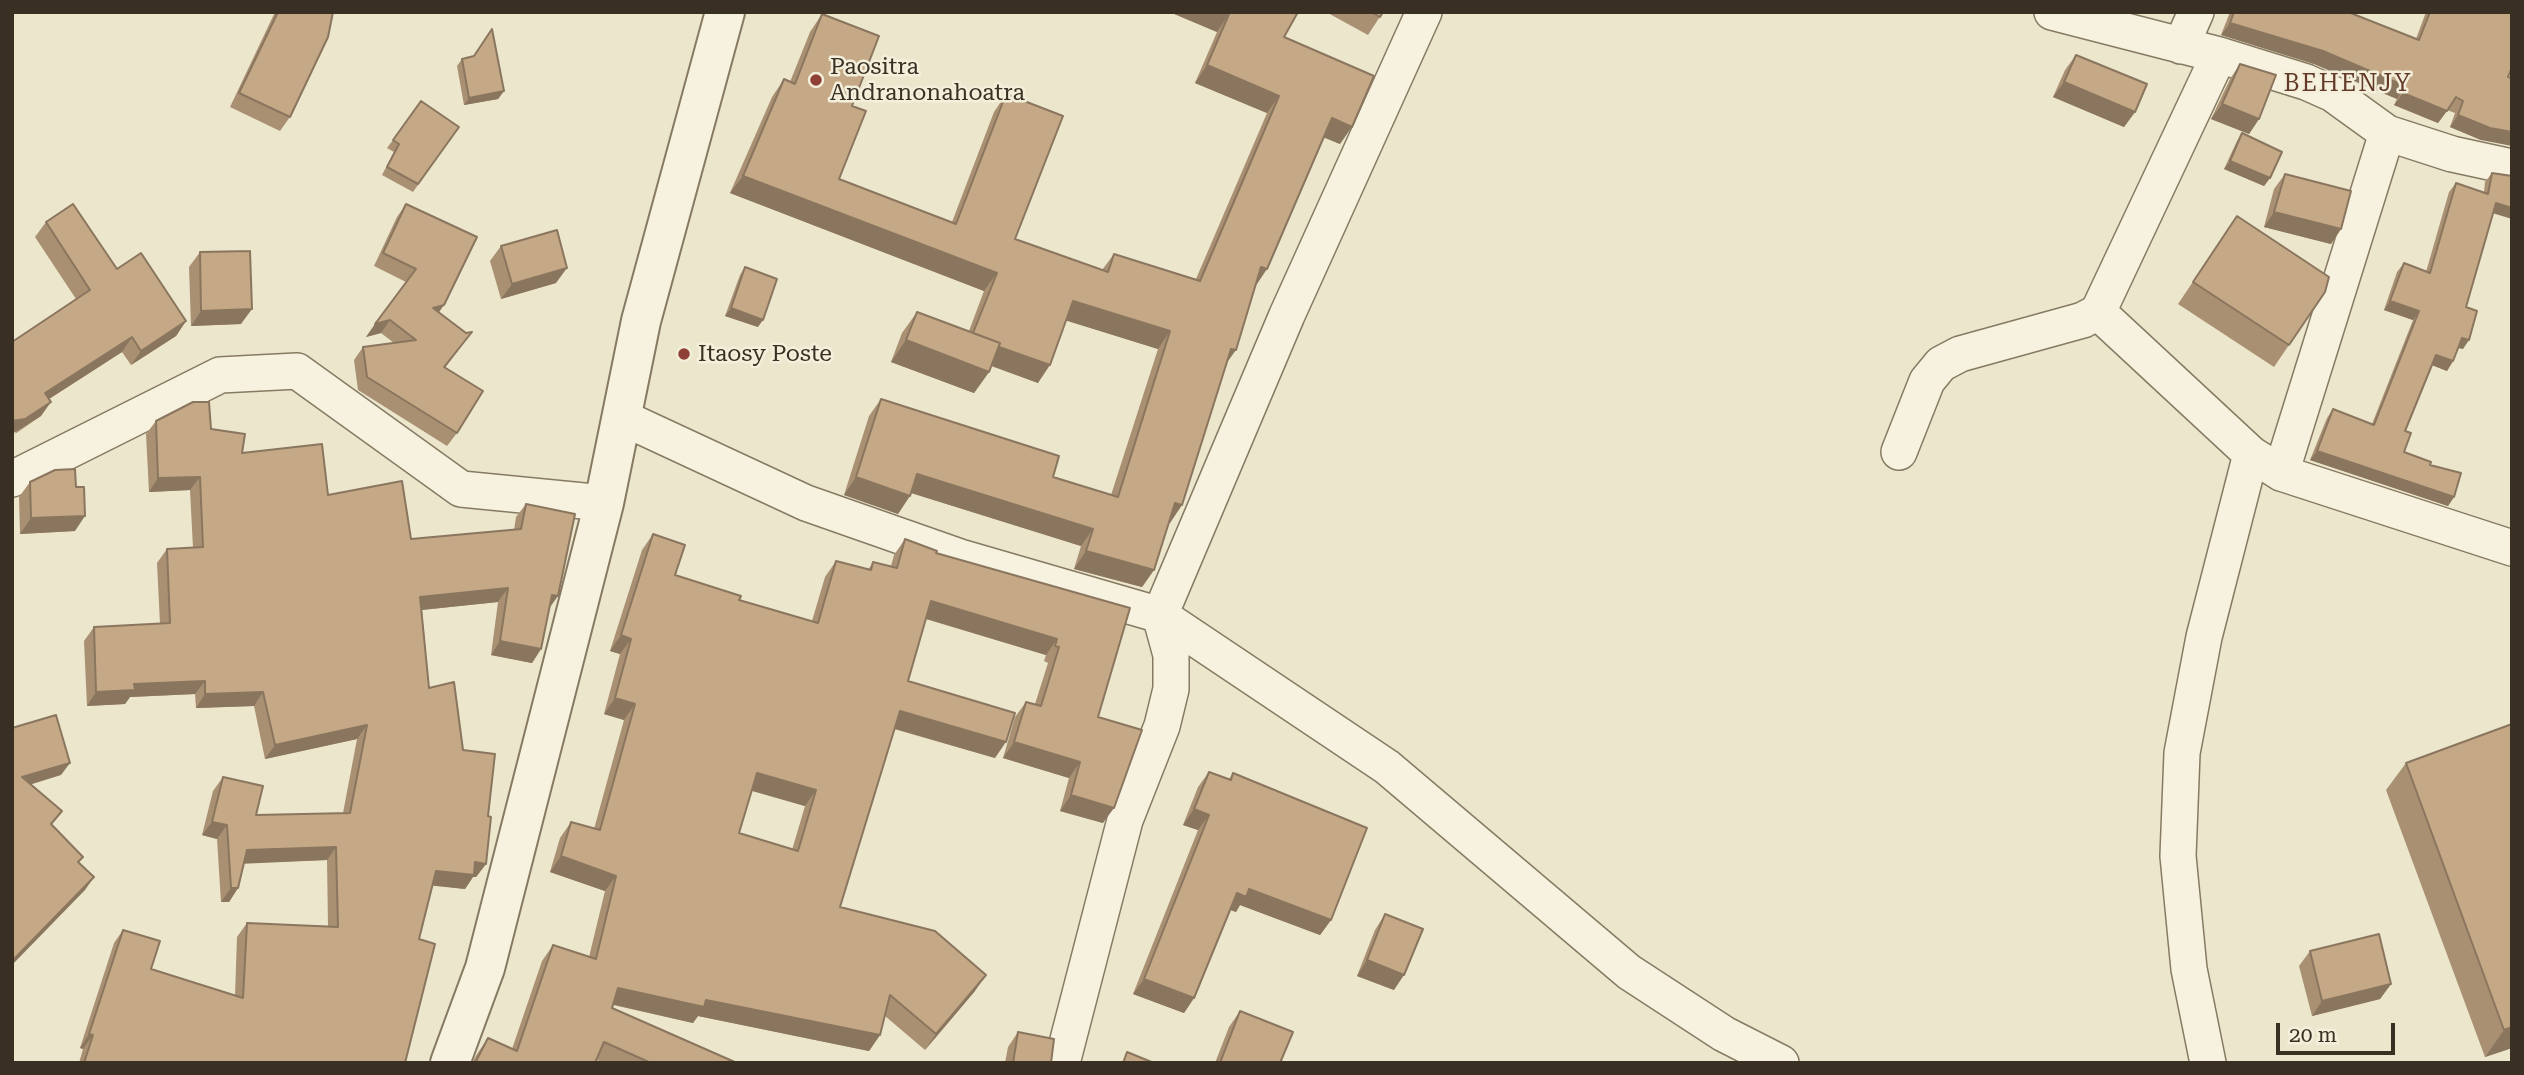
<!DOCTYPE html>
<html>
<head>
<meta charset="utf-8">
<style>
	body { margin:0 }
	#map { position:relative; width:2524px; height:1075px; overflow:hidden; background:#ebe6cc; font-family:"Roboto Serif",serif }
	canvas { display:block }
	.frame { position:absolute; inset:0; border:14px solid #393023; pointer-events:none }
	.scale { position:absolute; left:2276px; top:1023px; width:119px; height:32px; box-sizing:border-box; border:4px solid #393023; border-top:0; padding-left:9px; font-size:21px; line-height:24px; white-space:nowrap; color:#393023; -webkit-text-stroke:5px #f3efdb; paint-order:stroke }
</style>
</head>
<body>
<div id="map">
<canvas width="2524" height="1075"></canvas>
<div class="frame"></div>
<div class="scale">20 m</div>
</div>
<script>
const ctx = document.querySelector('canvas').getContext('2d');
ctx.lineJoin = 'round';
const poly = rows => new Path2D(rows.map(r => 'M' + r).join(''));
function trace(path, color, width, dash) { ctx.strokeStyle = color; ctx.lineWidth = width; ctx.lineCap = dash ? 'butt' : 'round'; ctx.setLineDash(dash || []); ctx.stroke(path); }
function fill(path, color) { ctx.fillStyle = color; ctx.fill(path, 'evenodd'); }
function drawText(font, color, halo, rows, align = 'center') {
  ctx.font = font + ' "Roboto Serif",serif'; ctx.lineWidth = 5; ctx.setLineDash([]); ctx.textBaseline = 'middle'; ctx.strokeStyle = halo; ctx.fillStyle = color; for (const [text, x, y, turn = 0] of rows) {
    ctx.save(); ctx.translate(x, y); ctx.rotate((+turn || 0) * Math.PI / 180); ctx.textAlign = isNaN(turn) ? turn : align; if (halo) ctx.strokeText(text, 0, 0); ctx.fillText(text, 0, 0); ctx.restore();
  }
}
const minor = poly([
	[2052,12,2219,55,2306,82,2333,94,2387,133,2452,154,2512,167],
	[2181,46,2196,12],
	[2098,312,2251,454],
	[621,417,806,503,960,557,1160,615,1387,767,1629,972,1724,1034,1781,1063],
	[1899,452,1927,381,1941,364,1960,354,2083,320,2098,312,2219,55],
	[2281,473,2387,133],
	[12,479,220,375,297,371,461,489,604,503],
	[1062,1063,1125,820,1162,726,1171,689,1171,655,1160,615,1287,315,1424,12],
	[2208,1063,2189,969,2178,856,2182,753,2204,637,2251,454,2281,473,2512,548]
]);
const tertiary = poly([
	[450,1063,485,968,604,503,641,321,725,12]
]);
trace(minor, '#877a62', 38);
trace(tertiary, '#877a62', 42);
trace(minor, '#f6f2df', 35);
trace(tertiary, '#f6f2df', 38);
fill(poly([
	[275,12,333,12,290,117,280,131,230,107],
	[1173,12,1298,12,1284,37,1340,144,1324,137,1256,285,1227,363,1182,505,1169,523,1154,570,1142,587,1074,569,1081,546,911,493,898,514,844,495,869,416,881,399,1053,477,1111,495,1158,349,1066,320,1038,383,991,366,989,372,974,393,891,362,902,333,917,312,969,331,984,291,730,193,772,97,784,79,790,82,810,32,822,14,852,106,839,179,952,222,994,112,1006,94,1015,239,1102,270,1114,254,1196,279,1267,113,1195,83,1217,32,1172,13],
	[1326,12,1383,12,1368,35],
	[2230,12,2348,12,2416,39,2426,12,2512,12,2481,140,2450,127,2455,113,2447,110,2438,123,2394,105,2397,99,2314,64,2221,35],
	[2076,55,2135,112,2124,127,2053,97,2065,70],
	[462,59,504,91,498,99,464,105,457,66],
	[2240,64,2259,119,2249,134,2211,119,2230,79],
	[459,127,413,192,382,175,394,152,387,148,393,140],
	[2242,133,2270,178,2264,186,2224,169,2237,141],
	[2492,173,2493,213,2466,307,2463,349,2458,348,2453,361,2447,371,2432,365,2405,431,2404,452,2430,465,2454,497,2448,506,2310,460,2327,418,2333,409,2372,424,2413,320,2384,310,2397,272,2404,263,2426,272,2449,192,2456,183,2484,192,2485,182],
	[2285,174,2341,229,2331,244,2264,227,2274,189],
	[406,204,439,312,466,333,472,332,445,368,457,433,447,446,358,390,354,360,363,347,394,343,381,333,366,337,406,282,374,266,397,217],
	[2237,216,2325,292,2274,367,2178,304],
	[46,222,117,269,186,321,176,336,131,365,122,352,49,399,41,416,15,434,76,299,35,237],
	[501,246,556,283,501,299,490,261],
	[200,252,241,324,191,326,189,267],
	[745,267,758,327,725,316,740,275],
	[156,421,211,429,242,453,328,495,411,539,514,530,516,517,526,504,549,609,541,649,532,663,491,655,498,602,422,610,429,688,463,750,488,816,486,864,476,877,473,877,465,889,433,885,419,939,405,1063,79,1063,83,1049,80,1048,114,943,123,930,151,969,235,996,237,937,247,923,328,926,327,860,244,863,238,888,229,902,221,902,217,839,202,835,213,791,223,777,256,815,343,813,357,739,265,759,254,706,196,708,195,694,130,697,125,704,87,706,84,641,94,627,160,624,157,563,167,549,193,548,190,490,149,492,146,434],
	[30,482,75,531,20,534,19,497],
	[653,534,675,575,739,600,812,621,825,577,836,561,868,570,873,562,891,566,894,555,905,539,936,553,1130,608,1098,717,1103,823,1060,811,1069,778,1003,758,1015,717,1026,702,1035,704,1048,663,1044,661,1046,655,926,619,908,681,995,758,894,729,840,907,975,991,925,1050,885,1016,880,1035,869,1051,698,1016,693,1023,613,1005,612,1008,737,1063,604,1063,597,1060,595,1063,472,1063,477,1054,488,1038,512,1049,542,961,553,945,589,957,605,891,550,872,560,838,571,822,594,829,624,720,604,714,620,654,610,651,642,550],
	[752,791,805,806,792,850,739,833],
	[2512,724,2512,1048,2485,1057,2386,790,2406,763],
	[1209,772,1229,779,1233,773,1331,920,1320,935,1240,905,1236,912,1230,910,1194,998,1184,1013,1133,994,1198,830,1183,825,1198,787],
	[1385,914,1394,990,1357,976,1375,930],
	[2310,951,2391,984,2380,999,2312,1016,2299,966],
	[1240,1011,1280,1063,1215,1063,1229,1027],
	[1018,1032,1051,1063,1005,1063,1008,1047]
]), '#a99073');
fill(poly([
	[1173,12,1224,12,1229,14,1217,32,1172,13],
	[2230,23,2323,51,2405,86,2397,99,2314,64,2221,35],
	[1207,65,1279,96,1267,113,1195,83],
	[2064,82,2135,112,2124,127,2053,97],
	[504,91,498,99,464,105,469,98],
	[2403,93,2447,111,2438,123,2394,105],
	[2222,104,2259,119,2249,134,2211,119],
	[2458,115,2512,132,2512,146,2481,140,2450,127],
	[1332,118,1352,127,1340,144,1320,136],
	[2230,161,2270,178,2264,186,2224,169],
	[743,176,997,273,984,291,730,193],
	[2496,203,2512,208,2512,219,2489,212],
	[2274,212,2341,229,2331,244,2264,227],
	[1261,267,1267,269,1255,287],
	[567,268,556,283,501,299,512,284],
	[1073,301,1170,331,1158,349,1061,319],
	[2390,301,2419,311,2413,320,2384,310],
	[444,305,435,318,433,308],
	[731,308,763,320,758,327,725,316],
	[252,309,241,324,191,326,201,311],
	[390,320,381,333,366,337,375,324],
	[186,321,176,336,131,365,141,351],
	[132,337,122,352,35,408,45,393],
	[972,337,1050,365,1038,383,960,354],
	[2462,338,2469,340,2463,349,2456,347],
	[906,340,989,372,974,393,891,362],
	[1231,349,1236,350,1223,368],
	[2436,355,2453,361,2447,371,2429,364],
	[51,402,41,416,12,434,12,421],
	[2317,451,2454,497,2448,506,2310,460],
	[917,474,1093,529,1081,546,905,491],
	[200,477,190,490,149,492,158,478],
	[856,477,910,496,898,514,844,495],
	[1175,503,1182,505,1170,523,1163,521],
	[85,516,75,531,20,534,31,518],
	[1086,551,1154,570,1142,587,1074,569],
	[508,588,498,602,411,611,420,597],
	[552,595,558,596,548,610],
	[931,601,1057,639,1046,655,920,617],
	[621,635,631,639,620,654,610,651],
	[500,641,541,649,532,663,491,655],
	[205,681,195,694,130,697,125,704,87,706,96,692,134,684],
	[263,692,254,706,196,708,205,694],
	[615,698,635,704,624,720,604,714],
	[900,711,1006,742,995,758,889,727],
	[367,725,357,739,265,759,275,745],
	[1014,742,1080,762,1069,778,1003,758],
	[70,763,61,775,13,790,22,777],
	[757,773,816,790,805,806,746,789],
	[1071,795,1114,808,1103,823,1060,811],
	[1194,809,1209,815,1198,830,1183,825],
	[212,822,227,825,217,839,202,835],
	[336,847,327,860,238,864,247,850],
	[561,856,616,876,605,891,550,872],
	[475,862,486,864,476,877,473,877,465,889,426,885,436,871],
	[94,877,85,890,12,965,12,961],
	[231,888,238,888,229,902,221,902],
	[1249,889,1331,920,1320,935,1240,905,1236,912,1226,908,1237,893],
	[1367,960,1404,975,1394,990,1357,976],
	[986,975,975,991,925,1050,936,1034],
	[1144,979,1194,998,1184,1013,1133,994],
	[2391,984,2380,999,2312,1016,2322,1001],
	[618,988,706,1000,880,1035,869,1051,698,1016,693,1023,607,1003],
	[2512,1027,2512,1048,2485,1057,2504,1030],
	[89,1034,93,1035,83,1049,80,1048]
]), '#8a765e');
const building = poly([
	[278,12,333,12,328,37,290,117,239,93,278,12],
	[1224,12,1298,12,1284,37,1374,76,1352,127,1332,118,1267,269,1261,267,1236,350,1231,349,1182,505,1175,503,1154,570,1086,551,1093,529,917,474,910,496,856,477,881,399,1059,456,1053,477,1118,497,1170,331,1073,301,1050,365,999,347,1000,343,973,333,997,273,743,176,784,79,795,84,822,14,879,36,852,106,866,111,839,179,956,224,1006,94,1063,116,1015,239,1108,272,1114,254,1200,281,1279,96,1207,65,1229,14,1224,12],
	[1371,12,1383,12,1380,17,1371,12],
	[2234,12,2348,12,2419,40,2430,12,2512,12,2512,67,2508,77,2512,78,2512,132,2490,128,2458,115,2463,101,2456,97,2447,111,2403,93,2405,86,2323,51,2230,23,2234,12],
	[492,29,504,91,469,98,462,59,474,56,492,29],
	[2076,55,2147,84,2135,112,2064,82,2076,55],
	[2240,64,2276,75,2259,119,2222,104,2240,64],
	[421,101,459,127,418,184,387,167,399,144,393,140,421,101],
	[2242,133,2282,152,2270,178,2230,161,2242,133],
	[2492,173,2512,176,2512,208,2496,203,2466,307,2477,311,2469,340,2462,338,2453,361,2436,355,2405,431,2411,433,2404,452,2431,462,2430,465,2461,473,2454,497,2317,451,2333,409,2374,425,2419,311,2390,301,2404,263,2430,273,2456,183,2488,194,2492,173],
	[2285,174,2351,191,2341,229,2274,212,2285,174],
	[73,204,117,269,141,253,186,321,141,351,132,337,45,393,51,402,25,419,12,421,12,342,90,290,46,222,73,204],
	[406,204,477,237,444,305,433,308,466,333,472,332,444,367,483,391,457,433,367,377,363,347,416,340,390,320,375,324,416,269,383,253,406,204],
	[2237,216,2329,277,2325,292,2289,345,2193,282,2237,216],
	[557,230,567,268,512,284,501,246,557,230],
	[250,251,252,309,201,311,200,252,250,251],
	[745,267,777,279,763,320,731,308,745,267],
	[917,312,1000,343,989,372,906,340,917,312],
	[193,402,209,402,211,429,245,434,242,453,322,444,328,495,402,481,411,539,521,529,526,504,575,514,558,596,552,595,541,649,500,641,508,588,420,597,429,688,454,682,463,750,495,754,488,816,491,817,486,864,475,862,474,875,436,871,419,939,435,944,405,1063,84,1063,93,1035,89,1034,123,930,160,941,151,969,243,998,247,923,338,927,336,847,247,850,238,888,231,888,227,825,212,822,223,777,263,786,256,815,350,813,367,725,275,745,263,692,205,694,205,681,134,684,135,690,96,692,94,627,170,623,167,549,203,547,200,477,158,478,156,421,193,402],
	[75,469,76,487,84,487,85,516,31,518,30,482,55,470,75,469],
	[653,534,685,545,675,575,741,596,739,600,818,623,836,561,871,570,873,562,897,568,905,539,937,551,936,553,1130,608,1098,717,1142,730,1114,808,1071,795,1080,762,1014,742,1026,702,1041,706,1059,647,1055,646,1057,639,931,601,908,681,1015,713,1006,742,900,711,840,907,935,931,986,975,936,1034,890,995,880,1035,706,1000,704,1007,618,988,612,1008,737,1063,651,1063,604,1042,595,1063,475,1063,488,1038,517,1051,553,945,596,959,616,876,561,856,571,822,600,830,635,704,615,698,631,639,621,635,653,534],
	[757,773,816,790,798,851,739,833,757,773],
	[56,715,70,763,22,777,62,811,51,824,83,857,78,862,94,877,12,961,12,728,56,715],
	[2512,724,2512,1027,2504,1030,2406,763,2512,724],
	[1209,772,1231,780,1233,773,1367,828,1331,920,1249,889,1246,897,1237,893,1194,998,1144,979,1209,815,1194,809,1209,772],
	[1385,914,1423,929,1404,975,1367,960,1385,914],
	[2379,934,2391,984,2322,1001,2310,951,2379,934],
	[1240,1011,1293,1032,1280,1063,1220,1063,1240,1011],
	[1018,1032,1054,1039,1051,1063,1013,1063,1018,1032],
	[1127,1052,1154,1063,1123,1063,1127,1052]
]);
fill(building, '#c5a886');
trace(building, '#8a765e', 2);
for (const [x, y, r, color] of [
	[816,80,7,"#904137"],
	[684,354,7,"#904137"]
]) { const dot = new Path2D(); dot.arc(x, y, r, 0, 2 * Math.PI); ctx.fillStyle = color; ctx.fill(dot); trace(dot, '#f3efdb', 2.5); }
drawText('23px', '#393023', '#f3efdb', [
	["Paositra",830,67],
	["Andranonahoatra",830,93],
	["Itaosy Poste",698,354]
], 'left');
ctx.letterSpacing = '2px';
drawText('24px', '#623a27', '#f3efdb', [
	["BEHENJY",2348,84]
]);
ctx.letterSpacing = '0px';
</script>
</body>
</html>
